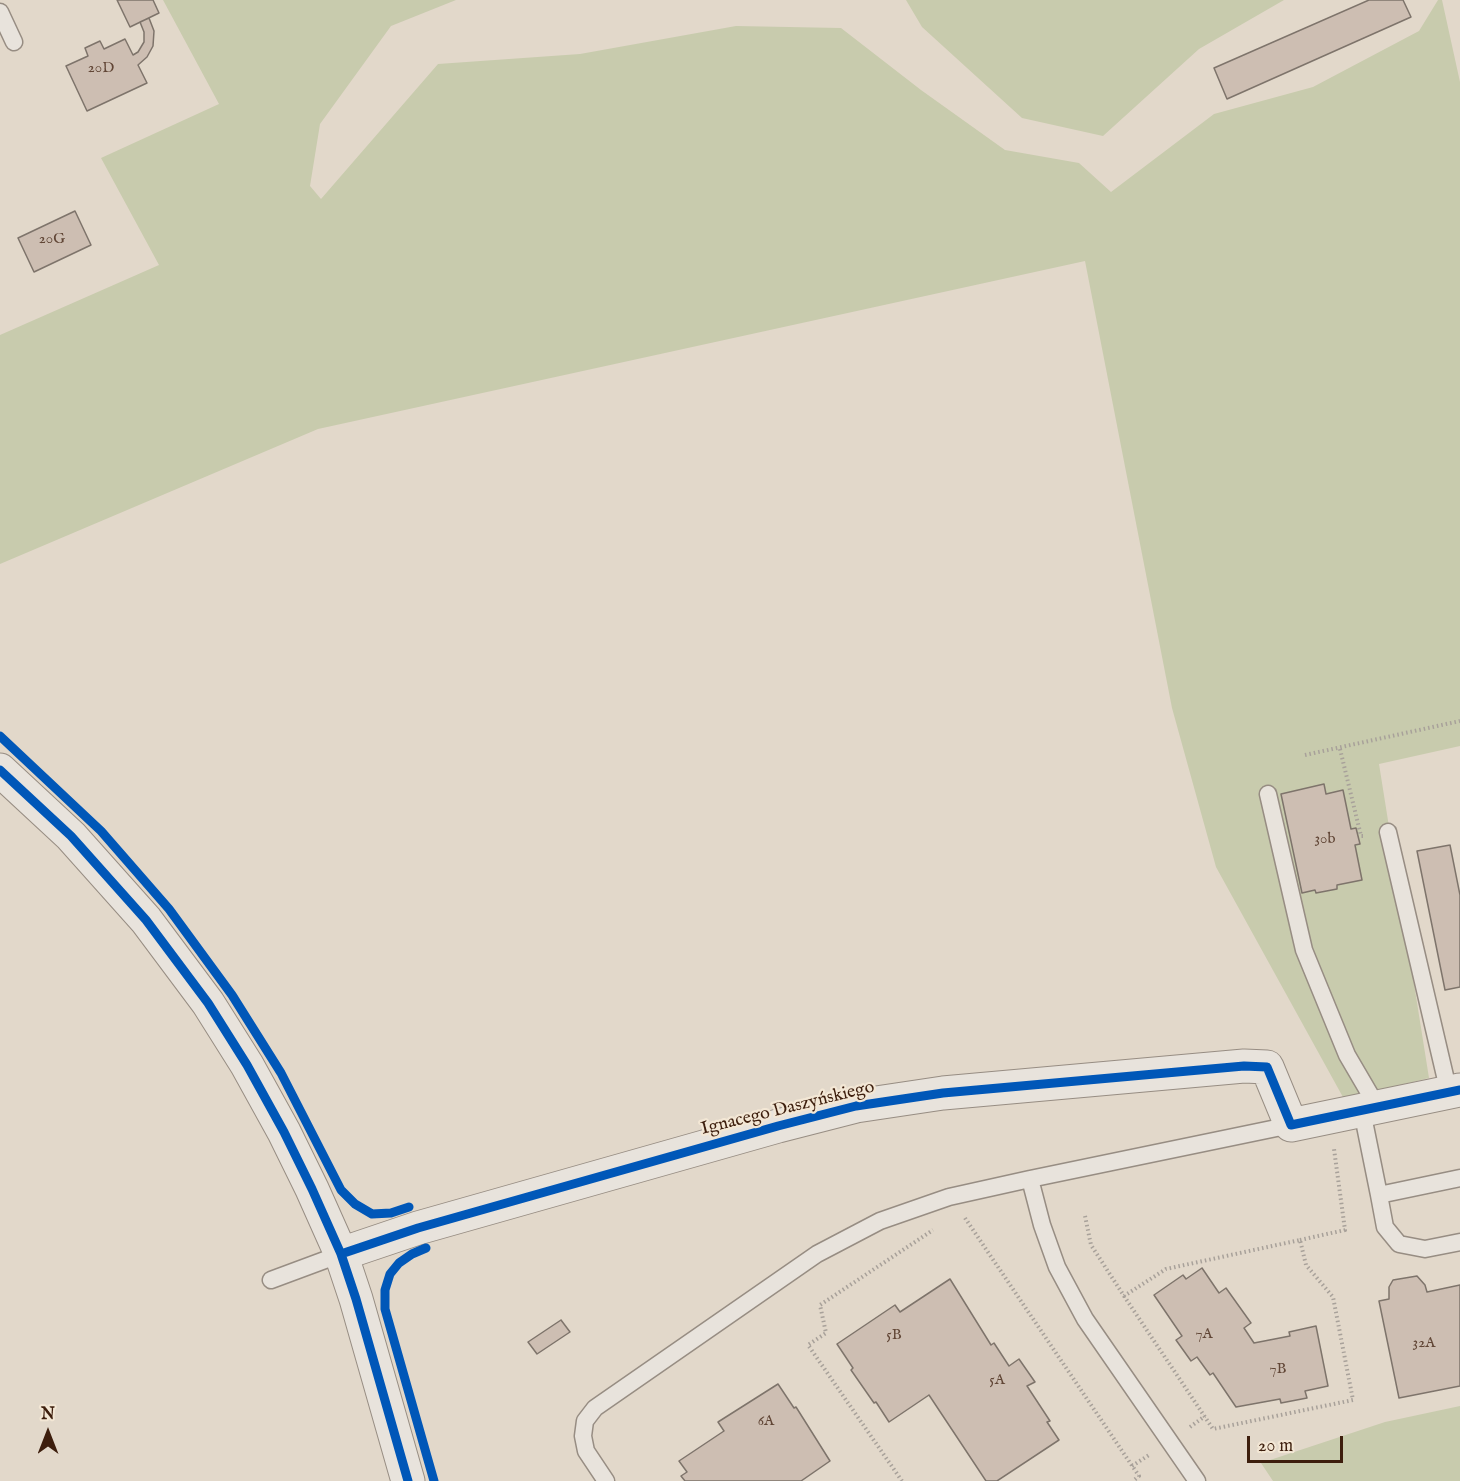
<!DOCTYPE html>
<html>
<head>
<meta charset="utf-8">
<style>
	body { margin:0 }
	#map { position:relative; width:1460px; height:1481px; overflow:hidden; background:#e2d8ca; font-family:"IM FELL English",serif }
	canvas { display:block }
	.north { position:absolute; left:18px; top:1403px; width:60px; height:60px; -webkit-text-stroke:4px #f3e7d5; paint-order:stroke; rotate:0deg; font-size:16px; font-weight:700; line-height:24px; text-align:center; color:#3d1e0d }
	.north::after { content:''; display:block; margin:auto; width:21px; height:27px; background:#3d1e0d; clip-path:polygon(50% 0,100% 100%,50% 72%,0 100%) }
	.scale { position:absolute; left:1247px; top:1436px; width:96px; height:27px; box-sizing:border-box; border:3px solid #3d1e0d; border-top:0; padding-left:8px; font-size:18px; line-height:21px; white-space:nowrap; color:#3d1e0d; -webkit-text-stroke:4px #f3e7d5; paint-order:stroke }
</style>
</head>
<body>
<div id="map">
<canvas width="1460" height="1481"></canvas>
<div class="north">N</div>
<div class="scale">20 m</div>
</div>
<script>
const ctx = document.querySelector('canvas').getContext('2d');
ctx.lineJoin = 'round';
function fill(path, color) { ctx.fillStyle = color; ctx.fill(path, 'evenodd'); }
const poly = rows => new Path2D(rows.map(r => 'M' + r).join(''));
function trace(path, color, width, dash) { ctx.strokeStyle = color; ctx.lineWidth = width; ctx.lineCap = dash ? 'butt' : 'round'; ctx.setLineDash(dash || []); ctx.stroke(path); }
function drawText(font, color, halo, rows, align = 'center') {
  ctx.font = font + ' "IM FELL English",serif'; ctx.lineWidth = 4.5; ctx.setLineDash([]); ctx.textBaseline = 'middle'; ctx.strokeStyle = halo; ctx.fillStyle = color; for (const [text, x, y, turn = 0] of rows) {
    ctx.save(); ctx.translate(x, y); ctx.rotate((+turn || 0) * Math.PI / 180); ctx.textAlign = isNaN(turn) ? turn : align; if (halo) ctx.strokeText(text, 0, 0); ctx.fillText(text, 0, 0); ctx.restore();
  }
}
fill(poly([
	[163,0,456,0,391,26,320,124,310,186,321,199,438,64,580,54,736,26,841,28,921,90,1005,150,1079,163,1111,192,1214,114,1313,87,1419,31,1438,0,1442,0,1460,82,1460,746,1379,764,1429,1078,1344,1099,1216,867,1172,708,1085,261,318,429,0,564,0,335,159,265,101,158,219,104],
	[906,0,1284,0,1199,49,1103,136,1022,118,922,27],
	[1460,1406,1460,1481,1273,1481,1261,1463,1385,1422]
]), '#c8cbad');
const building = poly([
	[117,0,153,0,159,13,130,27,117,0],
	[1369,0,1403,0,1411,17,1227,99,1214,68,1369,0],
	[149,18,154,31,153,46,147,57,138,65,147,83,87,111,66,66,88,56,85,48,100,41,104,49,125,39,133,55,138,52,144,42,144,32,140,22,149,18],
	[75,211,91,245,34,272,18,238,75,211],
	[1324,784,1326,794,1343,790,1351,829,1356,828,1360,844,1355,845,1362,880,1337,885,1337,889,1316,893,1315,890,1302,893,1281,794,1324,784],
	[1450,845,1460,895,1460,987,1445,990,1417,851,1450,845],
	[1202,1268,1219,1293,1226,1288,1251,1323,1244,1328,1254,1343,1290,1336,1289,1332,1316,1326,1328,1386,1305,1391,1307,1398,1281,1403,1280,1399,1236,1407,1213,1373,1210,1375,1197,1357,1191,1361,1176,1340,1182,1336,1154,1295,1183,1275,1186,1279,1202,1268],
	[1417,1276,1425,1285,1427,1292,1460,1285,1460,1386,1399,1398,1379,1301,1389,1299,1389,1287,1393,1280,1417,1276],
	[950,1279,991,1345,994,1343,1009,1366,1019,1359,1035,1382,1027,1386,1050,1421,1047,1422,1059,1440,997,1481,986,1481,929,1395,889,1422,876,1402,874,1403,851,1370,853,1368,837,1344,895,1305,900,1312,950,1279],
	[561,1320,570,1332,537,1354,528,1342,561,1320],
	[778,1384,794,1408,796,1407,830,1461,801,1481,685,1481,681,1476,687,1472,679,1461,724,1431,718,1422,778,1384]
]);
fill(building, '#cdbeb2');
trace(building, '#7e746b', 1.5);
const service = poly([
	[0,12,14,42],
	[1268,794,1304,950,1347,1055,1378,1108],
	[1388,832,1449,1093],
	[1362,1111,1379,1195,1460,1178],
	[1379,1195,1385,1227,1399,1244,1425,1249,1460,1242],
	[271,1280,341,1254],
	[606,1481,586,1451,583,1436,585,1421,595,1408,817,1254,880,1221,949,1197,1030,1179],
	[1197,1481,1085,1319,1057,1267,1042,1225,1030,1179,1291,1125]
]);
const minor = poly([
	[341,1254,418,1228,778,1126,856,1106,943,1093,1244,1066,1267,1067,1291,1125,1460,1090]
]);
const tertiary = poly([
	[0,770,71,836,146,920,208,1003,247,1065,284,1132,312,1189,341,1254,356,1299,408,1481]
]);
trace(service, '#978d83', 19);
trace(minor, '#978d83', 35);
trace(tertiary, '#978d83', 35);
trace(poly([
	[1340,749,1361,836,1364,836],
	[1305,755,1460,721],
	[1085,1216,1091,1245,1124,1296,1166,1269,1300,1240,1306,1265,1333,1297,1353,1400,1213,1429,1124,1296],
	[965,1218,1139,1476,1133,1481],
	[1300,1240,1345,1230,1334,1149],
	[1190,1427,1205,1416],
	[1132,1466,1149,1455],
	[902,1481,808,1345,826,1333,820,1305,933,1230]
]), '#a8a19a', 4, [1.5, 3]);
trace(service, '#e8e3dc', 16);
trace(minor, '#e8e3dc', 33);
trace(tertiary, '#e8e3dc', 33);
trace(poly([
	[0,736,101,831,169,909,232,995,281,1073,341,1190,355,1204,372,1214,391,1213,409,1207],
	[0,770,71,836,146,920,208,1003,247,1065,284,1132,312,1189,341,1254,356,1299,408,1481],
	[426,1248,412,1254,399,1263,390,1274,385,1290,385,1309,434,1481],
	[341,1254,418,1228,778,1126,856,1106,943,1093,1244,1066,1267,1067,1291,1125,1460,1090]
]), '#0057b8', 9);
drawText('15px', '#614636', null, [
	["20D",101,69],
	["20G",52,240],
	["30b",1325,840],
	["7A",1204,1335],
	["5B",894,1336],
	["32A",1424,1344],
	["7B",1278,1370],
	["5A",997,1381],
	["6A",766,1422]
]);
drawText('18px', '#3d1e0d', '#f3e7d5', [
	["Ignacego Daszyńskiego",788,1109,-14]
]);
</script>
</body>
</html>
